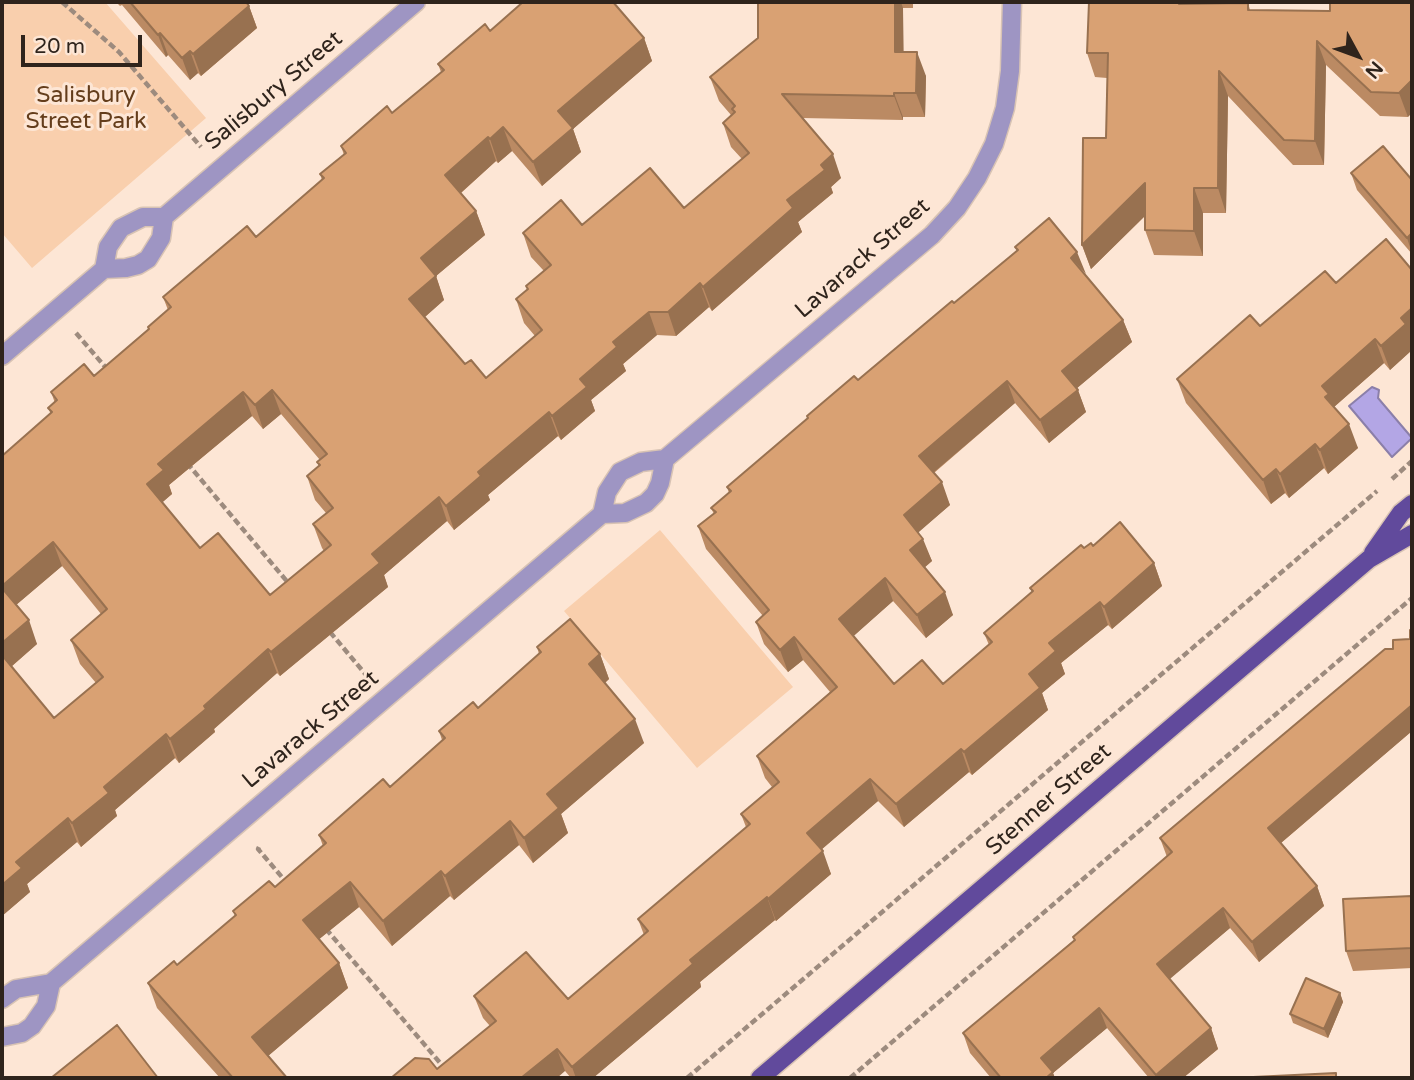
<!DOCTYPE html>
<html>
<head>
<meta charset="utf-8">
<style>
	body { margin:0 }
	#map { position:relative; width:1414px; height:1080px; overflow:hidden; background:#fde6d5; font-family:"Varela Round",sans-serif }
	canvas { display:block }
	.frame { position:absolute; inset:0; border:4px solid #2f241c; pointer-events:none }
	.north { position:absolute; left:1323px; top:21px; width:70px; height:70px; -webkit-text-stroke:5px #fde6d5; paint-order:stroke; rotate:131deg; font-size:19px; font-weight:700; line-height:28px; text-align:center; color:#2f241c }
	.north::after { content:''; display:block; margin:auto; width:24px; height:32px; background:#2f241c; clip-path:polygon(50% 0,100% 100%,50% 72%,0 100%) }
	.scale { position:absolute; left:21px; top:35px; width:121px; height:32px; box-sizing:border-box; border:4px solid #2f241c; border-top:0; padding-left:9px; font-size:21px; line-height:24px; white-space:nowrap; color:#2f241c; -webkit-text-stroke:5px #fde6d5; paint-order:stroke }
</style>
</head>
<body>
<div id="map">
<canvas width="1414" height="1080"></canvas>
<div class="frame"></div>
<div class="north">N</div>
<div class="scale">20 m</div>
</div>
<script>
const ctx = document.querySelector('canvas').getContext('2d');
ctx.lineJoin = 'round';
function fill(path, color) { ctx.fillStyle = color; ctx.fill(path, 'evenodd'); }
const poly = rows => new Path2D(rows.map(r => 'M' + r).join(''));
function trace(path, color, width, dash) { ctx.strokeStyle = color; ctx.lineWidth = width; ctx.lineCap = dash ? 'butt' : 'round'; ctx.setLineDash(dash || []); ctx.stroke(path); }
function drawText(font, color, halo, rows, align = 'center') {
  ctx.font = font + ' "Varela Round",sans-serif'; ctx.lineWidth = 6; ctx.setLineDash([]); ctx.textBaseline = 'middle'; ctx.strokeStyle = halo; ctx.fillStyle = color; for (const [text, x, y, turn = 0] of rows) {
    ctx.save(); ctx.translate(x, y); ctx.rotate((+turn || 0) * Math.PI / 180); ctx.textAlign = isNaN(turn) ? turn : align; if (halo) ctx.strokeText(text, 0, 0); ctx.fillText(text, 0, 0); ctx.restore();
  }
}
fill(poly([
	[2,2,105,2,206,118,32,268,2,233],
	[660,530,793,687,697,768,564,611]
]), '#f9cfad');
const water = poly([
	[1372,387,1379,390,1378,398,1412,438,1392,457,1349,406,1372,387]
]);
fill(water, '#b3a6e5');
trace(water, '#8b7fa9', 2);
const minor = poly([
	[104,269,108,247,121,228,143,217,164,217,416,2],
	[2,356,104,269,126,268,138,265,148,259,161,238,164,217],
	[602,514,607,492,620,472,641,462,665,459,932,235,957,208,977,178,994,144,1005,108,1010,71,1012,2],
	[2,999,16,989,51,983,602,514,625,513,646,503,655,494,660,483,665,459],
	[2,1037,22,1033,32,1026,46,1006,51,983]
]);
const major = poly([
	[1373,553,1401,513,1412,504],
	[760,1078,1369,559,1412,534]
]);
trace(minor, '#d8c3b4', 21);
trace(major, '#d8c3b4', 21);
trace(poly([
	[62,2,119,52,201,147],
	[76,333,107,369],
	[187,463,290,585],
	[1392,479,1412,461],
	[330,632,367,676],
	[259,847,258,849,287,883],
	[326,929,453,1078],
	[687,1078,1377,491],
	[850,1078,1412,598]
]), '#9d8b7e', 4.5, [7, 3.5]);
trace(minor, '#9e95c3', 18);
trace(major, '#614a9c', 18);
fill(poly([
	[116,2,246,2,249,6,257,28,201,76,198,73,190,80,168,55,166,57,122,5,120,6],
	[758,2,913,2,913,8,903,8,903,52,926,76,925,117,903,117,903,120,802,118,841,178,831,187,833,193,798,222,802,232,712,311,709,307,676,336,657,335,623,364,626,371,591,400,595,411,561,440,558,436,488,495,490,500,454,530,447,521,384,575,388,587,280,676,277,673,214,729,215,732,179,763,175,758,115,810,117,816,81,847,77,842,27,884,30,892,2,916,2,456,51,414,48,408,55,403,51,392,94,376,148,329,148,327,168,310,163,297,256,237,322,180,320,174,344,155,341,146,392,113,441,72,438,64,490,31,644,38,652,61,573,129,581,152,542,186,512,151,498,163,496,161,461,193,476,211,485,235,436,276,444,300,425,317,465,364,486,378,535,336,524,323,516,299,527,290,526,286,544,271,531,257,523,233,582,225,684,208,742,159,731,147,723,123,731,115,719,101,710,77,758,38],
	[281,414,320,460,317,462,319,466,307,476,315,500,326,513,313,524,322,548,324,551,270,595,200,548,162,502,172,494,169,485,252,416,263,429],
	[62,566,101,614,71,640,80,664,96,683,54,718,11,667,37,644,16,605],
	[1189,2,1189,3,1248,3,1250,10,1330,11,1412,2,1408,117,1380,116,1326,65,1324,165,1293,165,1228,96,1226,213,1203,213,1203,256,1154,255,1145,230,1145,216,1091,269,1082,245,1106,138,1107,78,1095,77,1087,53],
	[1351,173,1412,180,1412,254,1357,190],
	[1015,247,1085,275,1123,320,1132,342,1077,388,1086,412,1049,443,1015,403,934,473,950,505,918,532,932,561,924,568,953,615,926,638,893,601,853,636,894,684,943,684,989,645,984,633,1032,592,1030,588,1084,548,1093,546,1154,563,1162,586,1112,629,1108,625,1061,663,1065,674,1042,693,1048,710,972,775,969,772,904,827,878,801,821,850,831,874,776,921,775,920,700,982,701,987,593,1078,571,1078,565,1071,437,1069,490,1026,483,1018,474,996,568,999,644,935,638,919,746,827,741,814,772,787,765,778,757,756,830,692,803,660,788,672,764,644,756,622,763,616,706,549,698,526,714,514,711,508,729,493,727,487,808,418,807,416,858,380,954,303,1017,252],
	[1336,283,1412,341,1412,350,1390,370,1384,363,1334,407,1358,448,1328,474,1324,468,1289,498,1285,493,1271,504,1186,403,1177,379,1260,326],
	[537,647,600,654,609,679,605,683,644,743,561,814,568,833,533,863,519,845,454,900,450,896,392,946,359,907,319,939,339,963,348,988,268,1056,287,1078,220,1078,157,1008,148,983,177,965,235,916,233,911,275,887,323,846,319,835,390,787,442,740,439,731,478,708,539,654],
	[1412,731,1281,843,1317,886,1324,906,1259,962,1230,928,1169,979,1211,1028,1218,1049,1183,1078,1149,1078,1107,1028,1053,1073,1055,1078,991,1078,970,1053,963,1033,1074,940,1073,937,1167,857,1160,838],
	[1412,896,1412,968,1353,971,1346,951],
	[1340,993,1343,1002,1328,1038,1293,1023,1290,1014]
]), '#bb8a63');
fill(poly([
	[895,2,901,2,903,8,904,76,895,52],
	[249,6,257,28,201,76,193,54],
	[160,33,168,55,166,57,158,35],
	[644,38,652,61,573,129,581,152,542,186,533,162,558,111],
	[1317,41,1326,65,1324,165,1315,141],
	[190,51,198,73,190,80,182,58],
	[917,52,926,76,925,117,916,93],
	[1219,71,1228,96,1226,213,1218,188],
	[1412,80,1412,113,1408,117,1399,93],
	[894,93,903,117,903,120,894,96],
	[503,127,512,151,498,163,490,139],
	[488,137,496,161,454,199,445,175],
	[833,154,841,178,831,187,833,193,798,222,802,232,712,311,703,287,821,165],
	[1145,183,1154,207,1091,269,1082,245],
	[1194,188,1203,213,1203,256,1194,231],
	[476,211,485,235,436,276,444,300,418,323,409,299,421,258],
	[1412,233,1412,253,1407,238],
	[1077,252,1086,274,1071,258],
	[700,283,709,307,676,336,668,312],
	[1412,308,1412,350,1390,370,1381,346,1401,318],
	[649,312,657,335,623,364,626,371,591,400,595,411,561,440,552,416,580,379,613,342],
	[1123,320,1132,342,1070,394,1062,371],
	[1375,339,1384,363,1334,407,1325,397,1322,386],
	[1007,381,1015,403,927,478,919,456],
	[272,390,281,414,263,429,255,405],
	[1078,390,1086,412,1049,443,1040,420],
	[243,392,252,416,169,485,172,494,156,508,147,484,158,464],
	[549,412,558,436,488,495,490,500,454,530,446,506,478,472],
	[1349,424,1358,448,1328,474,1320,450],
	[1315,444,1324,468,1289,498,1280,474],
	[1276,469,1285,493,1271,504,1263,480],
	[942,482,950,505,912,538,904,515],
	[439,497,447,521,384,575,388,587,280,676,271,652,372,554],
	[923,539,932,561,918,573,910,550],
	[53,542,62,566,9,611,2,590,2,586],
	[1154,563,1162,586,1112,629,1104,607],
	[885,578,893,601,847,642,839,619],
	[945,592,953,615,926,638,917,615],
	[1100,602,1108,625,1061,663,1065,674,1042,693,1048,710,972,775,964,752,1029,674,1049,643],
	[29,620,37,644,5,672,2,665,2,643],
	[794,637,803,660,788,672,780,650],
	[268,649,277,673,214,729,215,732,179,763,170,739,204,706],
	[600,654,609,679,598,689,589,664],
	[1412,705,1412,731,1275,848,1268,828],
	[635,719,644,743,561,814,568,833,533,863,524,838,547,794],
	[166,734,175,758,115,810,117,816,81,847,72,823,104,787],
	[961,749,969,772,904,827,896,804],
	[870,779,878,801,815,855,807,833],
	[68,818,77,842,27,884,30,892,2,916,2,885,16,862],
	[510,821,519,845,454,900,445,876],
	[823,851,831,874,776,921,768,899],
	[441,871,450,896,392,946,383,921],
	[350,882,359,907,312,945,303,920],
	[1317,886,1324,906,1259,962,1252,942],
	[767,897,775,920,700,982,701,987,593,1078,576,1078,572,1067,690,960],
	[1223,908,1230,928,1164,984,1157,964],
	[339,963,348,988,261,1062,252,1037],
	[1340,993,1343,1002,1328,1038,1324,1029],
	[1099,1008,1107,1028,1053,1073,1055,1078,1046,1078,1041,1058],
	[1211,1028,1218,1049,1183,1078,1157,1078,1156,1075],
	[557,1049,565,1071,557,1078,521,1078]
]), '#987150');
const building = poly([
	[130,2,246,2,249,6,193,54,190,51,182,58,160,33,158,35,130,2],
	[523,2,613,2,644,38,558,111,573,128,533,162,503,127,490,139,488,137,445,175,476,211,421,258,436,276,409,299,465,364,471,360,486,378,542,330,516,299,528,289,526,286,551,265,523,233,561,200,582,225,650,168,684,208,749,153,723,123,735,112,732,109,735,106,710,77,758,38,758,2,895,2,895,52,917,52,916,93,894,93,894,96,782,94,833,154,821,165,825,170,787,200,793,208,703,287,700,283,668,312,649,312,613,342,617,347,580,379,587,387,552,416,549,412,478,472,481,476,446,506,439,497,372,554,380,563,271,652,268,649,204,706,206,709,170,739,166,734,104,787,109,793,72,823,68,818,16,862,22,868,2,885,2,655,54,718,103,677,71,640,107,609,53,542,2,586,2,456,52,412,48,408,57,400,51,392,84,364,94,376,149,329,148,327,171,307,163,297,247,226,256,237,324,178,320,174,346,153,341,146,387,106,392,113,444,70,438,64,485,24,490,31,523,2],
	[272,390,327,454,317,462,320,465,307,476,333,508,313,524,331,545,270,595,218,533,200,548,147,484,164,470,158,464,243,392,255,405,272,390],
	[1089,2,1180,2,1179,4,1248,3,1248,10,1330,11,1330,2,1412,2,1412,80,1399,93,1371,92,1317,41,1315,141,1284,140,1219,71,1218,188,1194,188,1194,231,1145,230,1145,183,1082,245,1083,138,1106,138,1108,53,1087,53,1089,2],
	[1383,146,1412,180,1412,233,1407,238,1351,173,1383,146],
	[1049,218,1077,252,1071,258,1123,320,1062,371,1078,390,1040,420,1007,381,919,456,942,482,904,515,923,539,910,550,945,592,917,615,885,578,839,619,894,684,922,660,943,684,992,642,984,633,1033,591,1030,588,1081,545,1084,548,1091,543,1093,546,1120,522,1154,563,1104,607,1100,602,1049,643,1056,651,1029,674,1040,688,964,752,961,749,896,804,870,779,807,833,823,851,768,899,767,897,690,960,693,964,572,1067,557,1049,521,1078,391,1078,415,1058,429,1059,437,1069,496,1021,474,996,526,952,568,999,648,931,638,919,750,824,741,814,779,782,757,756,837,687,794,637,780,650,756,622,769,610,698,526,716,512,711,508,731,491,727,487,808,418,807,416,854,376,858,380,952,301,954,303,1018,250,1015,247,1049,218],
	[1386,239,1412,270,1412,296,1411,297,1412,299,1412,308,1401,318,1406,324,1381,346,1375,339,1322,386,1329,394,1325,397,1349,424,1320,450,1315,444,1280,474,1276,469,1263,480,1177,379,1250,315,1260,326,1325,271,1336,283,1386,239],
	[2,588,29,620,2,643,2,588],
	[570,619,600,654,589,664,635,719,547,794,559,808,524,838,510,821,445,876,441,871,383,921,350,882,303,920,339,963,252,1037,287,1078,233,1078,148,983,174,961,177,965,236,915,233,911,269,881,275,887,326,843,319,835,383,779,390,787,445,738,439,731,473,702,478,708,541,652,537,647,570,619],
	[1410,630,1412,630,1412,705,1268,828,1317,886,1252,942,1223,908,1157,964,1211,1028,1156,1075,1099,1008,1041,1058,1053,1072,1046,1078,1001,1078,963,1033,1075,940,1073,937,1172,852,1160,838,1385,649,1393,649,1393,640,1410,639,1410,630],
	[1412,896,1412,948,1346,951,1343,899,1412,896],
	[1306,978,1340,993,1324,1029,1290,1014,1306,978],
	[117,1025,158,1078,51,1078,117,1025],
	[1336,1073,1336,1078,1253,1078,1253,1077,1336,1073]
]);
fill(building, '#d9a173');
trace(building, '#987150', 2);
drawText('23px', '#2f241c', '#fde6d5', [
	["Salisbury Street",274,91,-40],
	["Lavarack Street",863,259,-41],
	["Lavarack Street",311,730,-40],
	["Stenner Street",1049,800,-41]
]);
drawText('23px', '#643d1b', '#fde6d5', [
	["Salisbury",86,96],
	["Street Park",86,122]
]);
</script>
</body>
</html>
